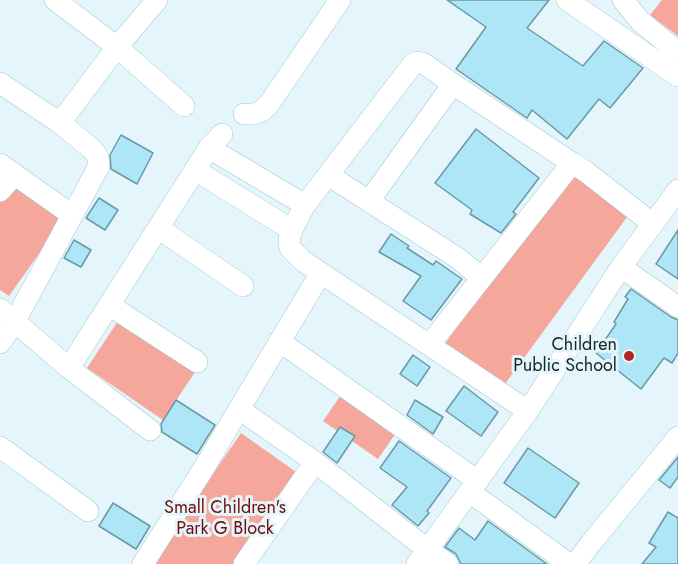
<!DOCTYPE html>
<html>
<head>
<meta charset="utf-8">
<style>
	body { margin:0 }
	canvas { display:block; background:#e4f6fb }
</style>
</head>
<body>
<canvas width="678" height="564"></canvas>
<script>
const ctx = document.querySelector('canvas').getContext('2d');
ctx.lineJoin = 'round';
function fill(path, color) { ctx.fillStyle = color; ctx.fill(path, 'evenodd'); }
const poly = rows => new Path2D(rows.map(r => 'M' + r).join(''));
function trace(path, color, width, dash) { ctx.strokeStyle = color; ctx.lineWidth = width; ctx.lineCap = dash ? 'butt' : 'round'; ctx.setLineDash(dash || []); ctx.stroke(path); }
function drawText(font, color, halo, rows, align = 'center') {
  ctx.font = font + ' Jost,sans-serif'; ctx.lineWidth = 6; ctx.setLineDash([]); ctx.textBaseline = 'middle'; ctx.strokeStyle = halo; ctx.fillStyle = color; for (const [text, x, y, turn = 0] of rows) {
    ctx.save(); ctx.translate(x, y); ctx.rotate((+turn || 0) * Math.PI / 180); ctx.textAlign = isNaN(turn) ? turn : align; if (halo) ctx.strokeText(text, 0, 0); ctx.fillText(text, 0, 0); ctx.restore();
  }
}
fill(poly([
	[662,0,678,0,678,36,650,15],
	[572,170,630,213,502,388,444,345],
	[12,183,63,220,9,296,0,290,0,200],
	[118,321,195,372,163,420,87,368],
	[343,392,398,430,378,459,323,421],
	[241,433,299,474,237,564,151,564]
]), '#f6a79c');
const building = poly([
	[447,0,549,0,527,28,583,66,604,41,643,68,610,108,599,99,567,139,532,110,527,118,456,69,486,27,447,0],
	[476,129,539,178,513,212,516,214,501,233,470,214,472,210,435,183,476,129],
	[121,135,153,153,137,184,111,169,110,155,121,135],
	[99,198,118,210,105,230,86,218,99,198],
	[678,230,678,279,656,264,678,230],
	[391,234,409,246,407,248,433,265,436,261,462,279,431,320,403,301,421,276,379,252,391,234],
	[74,240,91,250,81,267,64,258,74,240],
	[631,289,671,317,678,320,678,353,672,363,664,358,641,389,596,353,616,324,614,322,628,299,625,297,631,289],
	[413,355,430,367,417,386,400,374,413,355],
	[464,386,498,412,481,436,446,411,464,386],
	[176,400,215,425,197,454,162,432,161,424,176,400],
	[415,400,443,417,433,434,407,415,415,400],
	[340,427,355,436,337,463,323,452,340,427],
	[399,441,451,478,427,511,429,513,418,526,392,505,407,487,380,468,399,441],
	[528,448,579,483,555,518,504,483,528,448],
	[678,457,678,477,670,488,659,480,678,457],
	[113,503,150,526,136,549,99,526,113,503],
	[668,512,678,518,678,564,642,564,656,547,649,543,668,512],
	[488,521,547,564,461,564,456,554,445,547,459,528,475,540,488,521]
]);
fill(building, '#ace6f7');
trace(building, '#6d98a4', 1.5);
const minor = poly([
	[55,0,117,47,184,106],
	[567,0,678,76],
	[623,0,640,21,678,52],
	[0,83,60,123,92,149,98,157,99,166,15,321,0,343],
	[453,84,572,163],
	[244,114,254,114,262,111,269,104,340,0],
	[60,123,117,47,157,0],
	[209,148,305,205],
	[0,164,72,215],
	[195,170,292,230],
	[328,175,459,259,482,278],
	[0,191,15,174],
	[369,201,453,84,423,63,417,62,413,64,305,205,292,230,289,240,290,248,303,261,528,411],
	[158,228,243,286],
	[621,267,678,307],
	[321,273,239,409,315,462,428,550,448,564],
	[109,305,197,362],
	[0,309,69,368,150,430],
	[279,341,478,481],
	[430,344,572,163,585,171,653,224],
	[69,368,209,148,222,134],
	[0,447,88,511],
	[470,492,569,564],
	[143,564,204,468,239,409],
	[244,564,315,462],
	[417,564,528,411,621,267,678,190],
	[575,564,591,543,678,437]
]);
trace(minor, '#9dcad6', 22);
trace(minor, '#fff', 21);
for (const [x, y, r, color] of [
	[629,356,6,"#b52622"]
]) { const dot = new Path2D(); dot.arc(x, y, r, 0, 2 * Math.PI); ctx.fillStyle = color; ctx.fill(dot); trace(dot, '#e4f6fb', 2); }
drawText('18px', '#14262b', '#e4f6fb', [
	["Children",617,346],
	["Public School",617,367]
], 'right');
drawText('18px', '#730d0c', '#e4f6fb', [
	["Small Children's",225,509],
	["Park G Block",225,530]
]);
</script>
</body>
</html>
